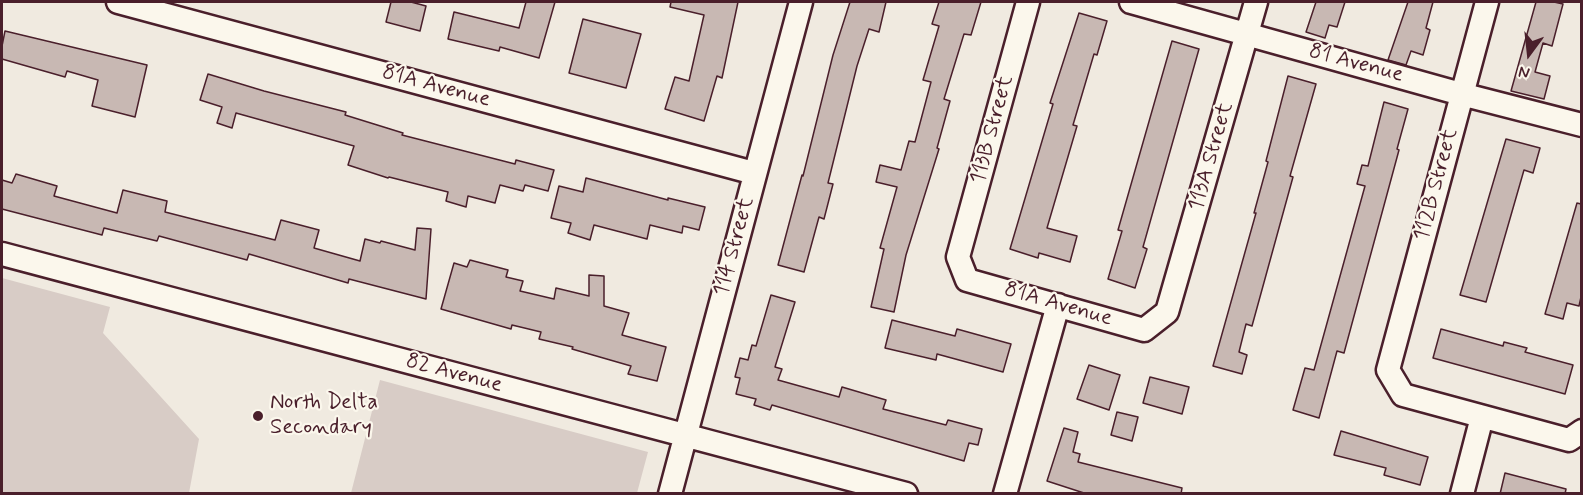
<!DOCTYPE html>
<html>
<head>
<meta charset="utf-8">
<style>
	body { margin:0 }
	#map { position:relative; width:1583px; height:495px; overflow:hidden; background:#f0eae0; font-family:Mynerve,sans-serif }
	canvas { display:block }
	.frame { position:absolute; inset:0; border:3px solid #4a1f2b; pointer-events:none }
	.north { position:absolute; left:1499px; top:24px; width:60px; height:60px; -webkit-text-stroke:4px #fbf7ec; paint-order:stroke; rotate:195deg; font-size:16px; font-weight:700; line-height:24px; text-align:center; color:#4a1f2b }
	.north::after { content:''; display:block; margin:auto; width:21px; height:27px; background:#4a1f2b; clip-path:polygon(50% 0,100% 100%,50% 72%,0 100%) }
</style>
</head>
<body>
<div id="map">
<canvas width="1583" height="495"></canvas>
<div class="frame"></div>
<div class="north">N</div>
</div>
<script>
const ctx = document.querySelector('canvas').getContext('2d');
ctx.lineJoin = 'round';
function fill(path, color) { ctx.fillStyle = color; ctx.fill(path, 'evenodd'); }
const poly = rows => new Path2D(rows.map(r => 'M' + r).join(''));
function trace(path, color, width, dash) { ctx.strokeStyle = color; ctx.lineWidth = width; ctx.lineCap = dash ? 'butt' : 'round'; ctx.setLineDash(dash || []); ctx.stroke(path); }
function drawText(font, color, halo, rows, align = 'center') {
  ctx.font = font + ' Mynerve,sans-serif'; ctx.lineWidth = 4.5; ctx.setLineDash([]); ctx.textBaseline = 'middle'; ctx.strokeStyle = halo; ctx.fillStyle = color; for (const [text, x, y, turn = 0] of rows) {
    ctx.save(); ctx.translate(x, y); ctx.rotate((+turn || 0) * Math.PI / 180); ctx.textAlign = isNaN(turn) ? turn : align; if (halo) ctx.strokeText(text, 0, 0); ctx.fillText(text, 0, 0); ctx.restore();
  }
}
fill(poly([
	[2,278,110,307,103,333,199,439,189,493,2,493],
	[380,380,648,452,637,493,351,493]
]), '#d8ccc6');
const building = poly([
	[391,2,411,2,426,6,420,31,386,22,391,2],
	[526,2,555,2,539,58,500,47,499,51,448,39,454,12,519,28,526,2],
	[671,2,738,2,722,78,717,76,704,121,665,109,675,77,689,81,704,15,670,7,671,2],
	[850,2,886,2,879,32,869,29,857,66,828,183,833,184,824,219,819,217,804,272,778,265,802,175,803,176,833,55,850,2],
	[939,2,981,2,971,35,964,34,944,99,950,101,937,148,939,149,906,255,894,312,871,307,884,249,880,248,897,187,876,182,880,165,901,170,909,141,915,142,931,82,923,80,939,26,932,24,939,2],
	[1316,2,1345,2,1337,27,1329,25,1325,38,1306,32,1316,2],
	[1408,2,1433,2,1426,28,1430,30,1423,55,1411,51,1406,65,1388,60,1408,2],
	[1536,2,1554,2,1563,4,1552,46,1543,43,1535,72,1550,76,1544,99,1511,91,1536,2],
	[1079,13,1107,21,1097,55,1094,54,1073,125,1077,126,1047,228,1077,236,1070,262,1039,253,1038,258,1010,249,1053,104,1050,103,1079,13],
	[583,19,641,34,626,88,569,73,583,19],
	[5,31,147,65,135,117,92,106,98,80,67,71,65,77,2,59,2,46,5,31],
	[1172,41,1199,49,1143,247,1147,249,1135,288,1108,279,1122,231,1118,230,1172,41],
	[208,74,264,91,346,112,345,115,403,133,402,135,515,164,516,160,554,170,548,191,525,185,523,191,500,185,495,203,468,196,466,207,446,201,448,192,389,177,388,178,348,165,354,146,236,113,232,128,217,123,222,107,200,100,208,74],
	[1288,76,1316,84,1290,176,1293,177,1252,326,1246,324,1239,352,1247,355,1242,374,1213,366,1256,213,1254,213,1268,162,1266,161,1288,76],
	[1384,102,1408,109,1397,149,1399,150,1344,353,1337,351,1319,418,1293,410,1305,368,1314,370,1365,186,1357,184,1362,165,1368,166,1384,102],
	[1506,139,1540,148,1533,173,1524,170,1486,302,1460,295,1506,139],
	[16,174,57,186,54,196,117,213,123,190,167,201,165,212,275,240,281,220,319,230,314,248,360,261,365,239,380,243,381,241,415,250,417,228,431,229,426,299,349,279,348,283,249,254,247,260,159,236,157,241,104,228,102,235,2,209,2,180,12,183,16,174],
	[586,178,668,200,668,198,705,207,699,230,683,226,682,233,650,225,647,239,594,225,590,240,568,233,571,223,551,218,559,186,583,192,586,178],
	[1577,203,1581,204,1581,297,1579,306,1567,303,1563,319,1545,314,1577,203],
	[470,260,508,270,506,277,523,281,520,291,554,299,556,288,589,296,589,275,604,276,604,306,629,313,622,335,666,347,657,381,628,374,631,366,572,349,573,347,539,339,541,332,512,325,511,329,441,309,454,263,467,267,470,260],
	[771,295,795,302,775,367,782,369,778,380,839,397,842,387,886,400,883,409,946,425,948,420,982,429,978,445,969,443,964,461,772,405,770,410,754,405,756,399,736,394,740,378,735,377,740,358,748,360,752,345,756,346,771,295],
	[892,320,955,336,957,329,1011,344,1003,372,937,354,936,360,885,348,892,320],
	[1441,329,1503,346,1504,342,1527,348,1525,352,1573,365,1565,394,1433,358,1441,329],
	[1089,365,1120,375,1109,410,1077,399,1089,365],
	[1150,377,1189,387,1182,414,1143,403,1150,377],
	[1117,412,1138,417,1132,441,1111,435,1117,412],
	[1064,428,1078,432,1073,452,1080,454,1078,462,1182,488,1181,494,1087,494,1047,481,1064,428],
	[1341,431,1428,457,1420,485,1384,475,1386,468,1334,455,1341,431],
	[1505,473,1566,489,1565,494,1500,494,1505,473]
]);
fill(building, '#c8b8b3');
trace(building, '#4a1f2b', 1.5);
const minor = poly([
	[118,2,754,173],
	[1028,2,958,257,967,280,1144,330,1167,312,1256,2],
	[1131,2,1461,94,1582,125],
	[1487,2,1388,370,1403,395,1569,440,1582,431],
	[2,254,906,494],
	[670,494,801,2],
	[1005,494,1058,305],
	[1462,494,1482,417]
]);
trace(minor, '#4a1f2b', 27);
trace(minor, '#fbf7ec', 22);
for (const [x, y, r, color] of [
	[258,416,6,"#4a1f2b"]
]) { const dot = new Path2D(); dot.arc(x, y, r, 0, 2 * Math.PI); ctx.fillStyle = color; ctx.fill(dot); trace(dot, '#fbf7ec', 2); }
drawText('22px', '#4a1f2b', '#fbf7ec', [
	["81 Avenue",1356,64,15],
	["81A Avenue",436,87,15],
	["113B Street",993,130,-75],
	["113A Street",1212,157,-74],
	["112B Street",1437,185,-75],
	["114 Street",735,247,-75],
	["81A Avenue",1058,305,16],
	["82 Avenue",454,374,15]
]);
drawText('22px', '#4a1f2b', '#fbf7ec', [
	["North Delta",270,403],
	["Secondary",270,428]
], 'left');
</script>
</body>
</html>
